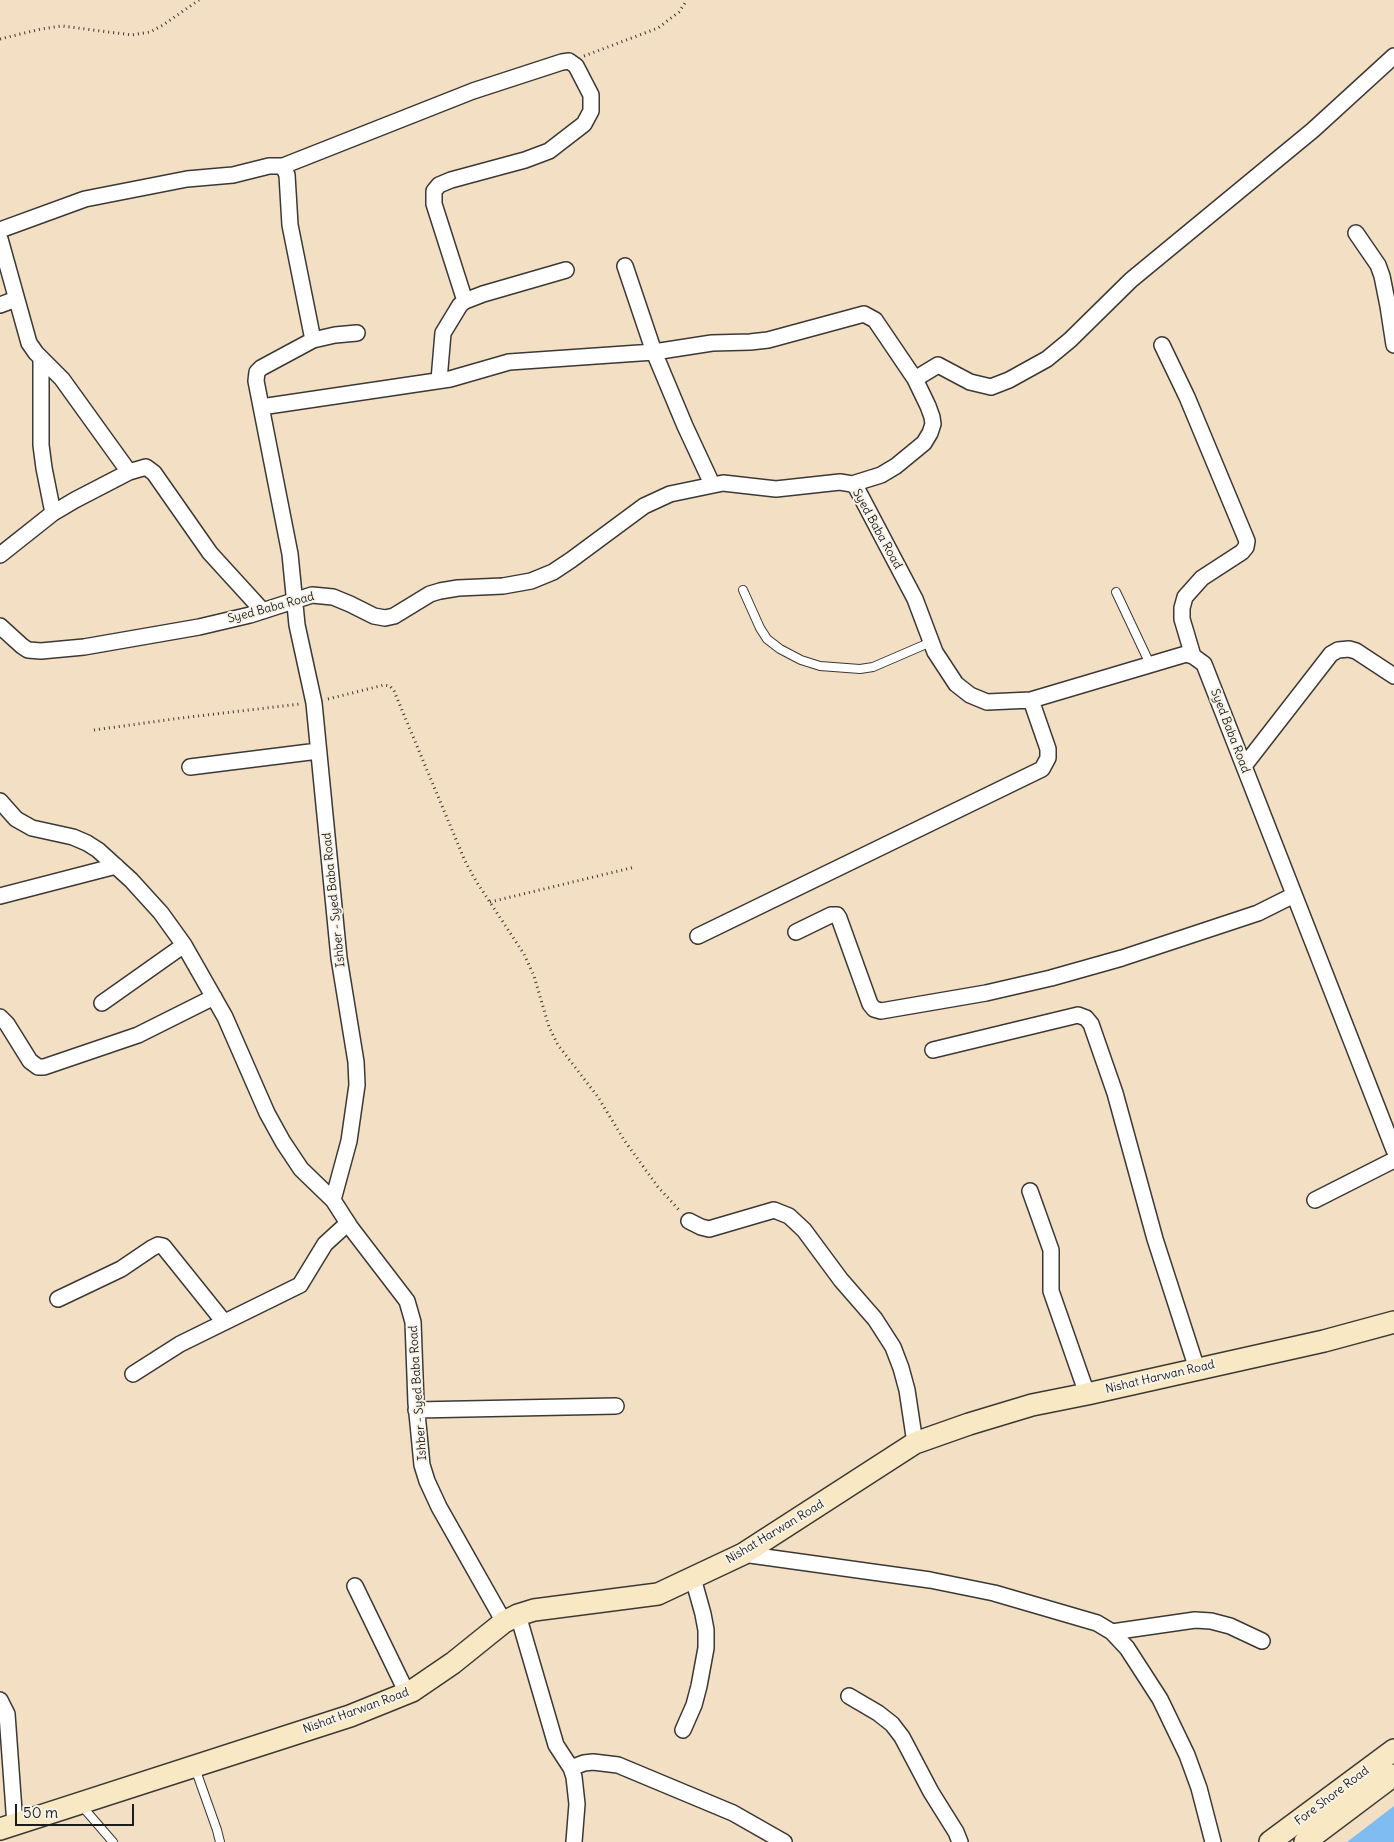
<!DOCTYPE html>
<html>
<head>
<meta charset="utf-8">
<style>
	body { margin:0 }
	#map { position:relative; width:1394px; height:1842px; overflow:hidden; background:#f3dfc3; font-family:Delius,sans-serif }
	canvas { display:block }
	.scale { position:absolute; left:15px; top:1804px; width:119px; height:22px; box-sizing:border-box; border:2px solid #1c1c1c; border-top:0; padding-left:6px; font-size:15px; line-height:18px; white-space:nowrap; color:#1c1c1c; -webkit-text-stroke:4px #f7f3e8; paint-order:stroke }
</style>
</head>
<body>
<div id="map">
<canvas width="1394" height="1842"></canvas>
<div class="scale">50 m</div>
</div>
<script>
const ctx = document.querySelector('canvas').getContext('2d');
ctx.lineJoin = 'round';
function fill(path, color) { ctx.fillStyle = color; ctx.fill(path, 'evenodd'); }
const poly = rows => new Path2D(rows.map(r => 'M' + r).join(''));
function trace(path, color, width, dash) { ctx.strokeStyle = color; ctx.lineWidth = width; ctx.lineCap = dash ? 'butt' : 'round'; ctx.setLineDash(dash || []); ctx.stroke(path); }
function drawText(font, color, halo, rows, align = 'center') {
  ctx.font = font + ' Delius,sans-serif'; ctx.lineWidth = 4; ctx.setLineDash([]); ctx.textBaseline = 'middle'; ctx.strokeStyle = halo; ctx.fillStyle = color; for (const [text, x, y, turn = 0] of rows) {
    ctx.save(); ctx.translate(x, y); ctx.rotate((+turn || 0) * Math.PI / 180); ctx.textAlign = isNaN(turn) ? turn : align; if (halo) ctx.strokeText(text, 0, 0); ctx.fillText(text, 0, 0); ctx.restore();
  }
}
fill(poly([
	[1394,1806,1394,1842,1347,1842]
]), '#7ebcf2');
const service = poly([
	[743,590,760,628,767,639,780,649,801,660,820,666,860,669,873,667,931,642],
	[1116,592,1150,664],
	[195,1768,217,1830,220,1842],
	[81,1805,113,1842]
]);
const minor = poly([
	[283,166,473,91,562,62,569,61,576,66,591,95,591,111,584,124,549,151,525,160,451,180,439,185,434,191,434,204,465,301],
	[0,230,85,199,187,179,233,175,269,166,283,166,287,175,290,225,313,340],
	[1356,233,1378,265,1382,276,1388,306,1394,345],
	[0,239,29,343,36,353,62,379,129,472,146,467,154,473,210,553,262,610],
	[625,266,654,352,685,426,712,484],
	[0,305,16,299],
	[1162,345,1187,397,1247,541,1246,547,1242,552,1202,578,1185,597,1182,608,1182,619,1193,656],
	[41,358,41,445,44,468,53,513],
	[915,379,938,365,970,382,991,387,1009,380,1047,359,1070,340,1131,280,1313,130,1394,56],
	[439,380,443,333,460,305,465,301,483,294,566,270],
	[261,407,450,379,509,362,654,352,712,343,750,342,768,340,864,314,875,320,915,379,928,406,932,417,933,424,930,433,924,443,896,466,881,475,852,484],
	[0,555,53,513,75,500,129,472],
	[0,626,22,646,28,650,41,651,84,647,199,627,250,615,312,595,333,597,350,604,374,616,385,618,394,616,430,594,440,591,458,588,503,586,531,581,553,572,571,560,644,506,670,494,723,483,776,489,840,482,852,484,856,487,915,599,935,652,956,684,970,695,987,702,1031,700,1186,654,1193,656,1204,664,1394,1150],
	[1244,766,1331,654,1338,650,1349,649,1356,651,1394,676],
	[190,767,318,751],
	[0,801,16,819,32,828,73,837,87,843,98,850,131,880,161,913,184,945,225,1017,267,1113,283,1142,301,1169,333,1200,351,1228,407,1301,413,1322,416,1403,422,1465,427,1481,439,1507,504,1622],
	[0,896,116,866],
	[796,932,831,915,837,915,839,918,870,1004,874,1009,881,1011,986,993,1051,978,1122,958,1258,913,1294,895],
	[698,936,1042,769,1048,758,1048,749,1031,700],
	[102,1003,184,945],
	[0,1017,7,1024,30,1061,38,1067,44,1067,138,1035,214,997],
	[933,1050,1078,1015,1086,1018,1091,1024,1115,1093,1155,1239,1197,1369],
	[1030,1191,1051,1250,1051,1291,1087,1394],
	[333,1200,349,1141,357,1085,356,1062,339,958,314,703,297,625,290,554,256,381,257,372,261,368,313,340,335,335,357,333],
	[1315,1200,1394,1160],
	[689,1221,701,1227,709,1229,774,1210,789,1216,804,1230,841,1280,875,1319,893,1347,901,1368,907,1390,915,1443],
	[58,1299,121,1269,152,1248,158,1245,163,1246,224,1322],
	[133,1374,180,1344,300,1285,325,1244,348,1223],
	[416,1410,616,1406],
	[743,1554,930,1580,994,1593,1097,1623,1112,1632,1127,1648,1160,1699,1187,1755,1199,1788,1213,1842],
	[355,1586,407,1693],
	[518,1615,556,1745,571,1768,574,1777,577,1804,574,1842],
	[1112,1632,1195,1620,1211,1621,1230,1626,1262,1641],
	[849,1696,878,1713,892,1724,902,1737,931,1792,956,1832,960,1842],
	[0,1700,7,1714,15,1825],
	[683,1730,694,1705,699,1686,706,1648,706,1630,703,1614,693,1578],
	[571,1768,584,1763,593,1762,618,1765,733,1813,784,1842]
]);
const secondary = poly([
	[0,1829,350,1716,412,1691,453,1663,504,1622,518,1615,534,1610,658,1594,743,1554,915,1443,969,1424,1032,1405,1087,1394,1324,1341,1394,1322],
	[1270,1842,1394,1750],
	[1305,1842,1394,1775]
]);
trace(service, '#3c3935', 10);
trace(minor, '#3c3935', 18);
trace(secondary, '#3c3935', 24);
trace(poly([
	[0,39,41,29,62,26,132,35,150,32,163,25,199,0],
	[584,56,658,28,679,12,687,0],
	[328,699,384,685,390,686,394,691,465,861,476,881,524,954,534,976,549,1027,558,1045,598,1097,624,1140,658,1187,680,1211],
	[94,730,181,718,300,704],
	[490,902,635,867]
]), '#3c3935', 3, [1, 4]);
trace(service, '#fff', 8);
trace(minor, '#fff', 15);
trace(secondary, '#f8e8c3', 21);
drawText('12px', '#1c1c1c', '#f7f3e8', [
	["Syed Baba Road",877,529,61],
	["Syed Baba Road",271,608,-15],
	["Syed Baba Road",1230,731,69],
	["Ishber - Syed Baba Road",334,900,-96],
	["Nishat Harwan Road",1160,1377,-13],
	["Ishber - Syed Baba Road",418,1393,-94],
	["Nishat Harwan Road",775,1532,-31],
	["Nishat Harwan Road",356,1711,-20],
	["Fore Shore Road",1332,1796,-37]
]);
</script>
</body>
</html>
